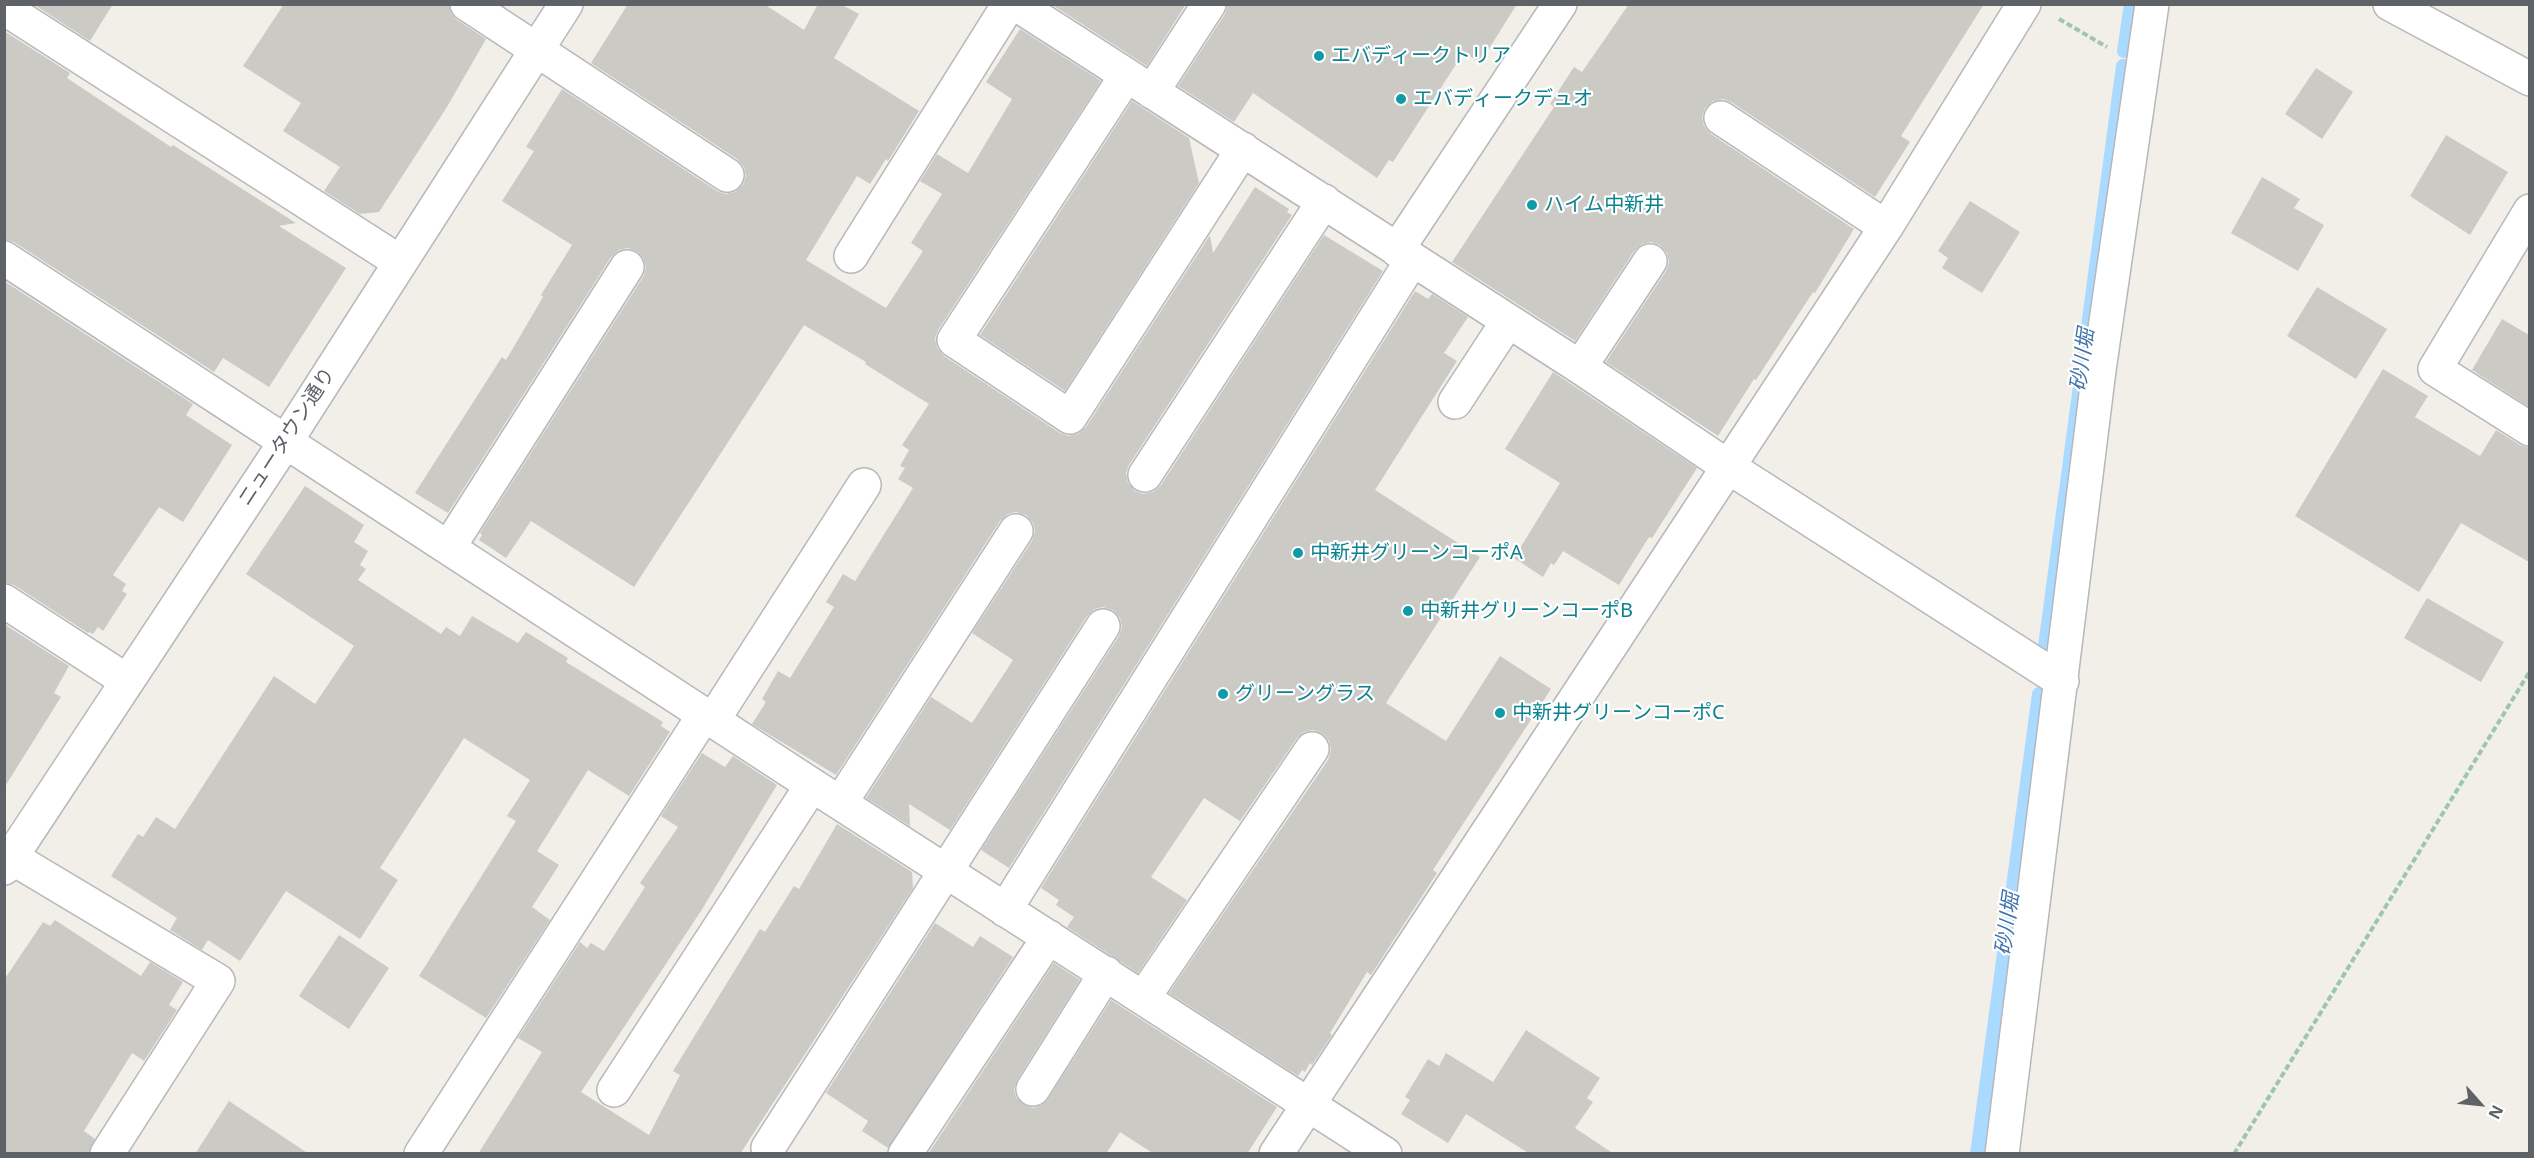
<!DOCTYPE html>
<html>
<head>
<meta charset="utf-8">
<style>
	body { margin:0 }
	#map { position:relative; width:2534px; height:1158px; overflow:hidden; background:#f1efe8; font-family:"Noto Sans",sans-serif }
	canvas { display:block }
	.frame { position:absolute; inset:0; border:6px solid #5f6368; pointer-events:none }
	.north { position:absolute; left:2450px; top:1074px; width:60px; height:60px; -webkit-text-stroke:4px #fff; paint-order:stroke; rotate:117deg; font-size:16px; font-weight:700; line-height:24px; text-align:center; color:#5f6368 }
	.north::after { content:''; display:block; margin:auto; width:21px; height:27px; background:#5f6368; clip-path:polygon(50% 0,100% 100%,50% 72%,0 100%) }
</style>
</head>
<body>
<div id="map">
<canvas width="2534" height="1158"></canvas>
<div class="frame"></div>
<div class="north">N</div>
</div>
<script>
const ctx = document.querySelector('canvas').getContext('2d');
ctx.lineJoin = 'round';
const poly = rows => new Path2D(rows.map(r => 'M' + r).join(''));
function trace(path, color, width, dash) { ctx.strokeStyle = color; ctx.lineWidth = width; ctx.lineCap = dash ? 'butt' : 'round'; ctx.setLineDash(dash || []); ctx.stroke(path); }
function fill(path, color) { ctx.fillStyle = color; ctx.fill(path, 'evenodd'); }
function drawText(font, color, halo, rows, align = 'center') {
  ctx.font = font + ' "Noto Sans","Noto Sans JP",sans-serif'; ctx.lineWidth = 4.5; ctx.setLineDash([]); ctx.textBaseline = 'middle'; ctx.strokeStyle = halo; ctx.fillStyle = color; for (const [text, x, y, turn = 0] of rows) {
    ctx.save(); ctx.translate(x, y); ctx.rotate((+turn || 0) * Math.PI / 180); ctx.textAlign = isNaN(turn) ? turn : align; if (halo) ctx.strokeText(text, 0, 0); ctx.fillText(text, 0, 0); ctx.restore();
  }
}
trace(poly([
	[2124,51,2131,4],
	[2044,654,2123,66],
	[1977,1154,2039,694]
]), '#aadaff', 14);
fill(poly([
	[33,4,113,4,90,41],
	[284,4,449,4,451,13,456,19,486,39,447,107,379,212,360,214,324,191,340,167,283,131,301,103,243,66],
	[628,4,764,4,804,30,818,4,840,4,859,14,834,58,919,111,888,161,886,159,870,184,857,176,806,260,886,308,923,251,911,243,942,194,920,181,937,154,968,173,1012,99,986,82,1020,29,1101,81,938,330,935,338,937,348,944,356,1060,433,1068,436,1078,434,1086,427,1210,235,1213,253,1255,187,1289,209,1287,212,1292,215,1129,465,1126,473,1128,483,1135,491,1143,494,1153,492,1161,485,1324,235,1383,271,1009,868,981,850,1119,636,1122,627,1120,618,1113,610,1103,607,1095,609,1087,616,950,830,909,804,910,826,866,798,931,697,972,723,1013,660,972,633,1032,541,1035,531,1033,523,1026,515,1016,512,1008,514,1000,521,836,775,752,724,766,702,762,699,778,671,790,678,834,607,826,602,843,574,855,581,913,488,898,479,905,468,900,466,909,450,902,445,929,404,865,364,866,362,804,325,634,587,531,521,506,558,479,540,482,535,480,533,643,277,646,267,643,258,638,252,628,248,619,250,611,257,448,513,415,493,502,357,506,360,543,297,541,295,572,245,502,201,534,151,526,147,562,89,717,191,725,194,735,192,743,185,746,176,744,167,737,159,591,63],
	[1051,4,1186,4,1147,66],
	[1228,4,1517,4,1480,63,1464,52,1393,162,1389,160,1377,178,1253,93,1234,122,1178,86,1225,14],
	[1629,4,1984,4,1901,136,1910,142,1875,197,1731,102,1723,99,1713,101,1705,108,1702,117,1704,126,1711,134,1854,229,1815,293,1813,292,1756,380,1754,379,1718,436,1606,362,1666,271,1669,262,1667,253,1660,245,1651,242,1642,244,1634,251,1575,341,1452,262,1554,107,1550,104,1574,67,1582,72],
	[4,31,70,73,67,78,171,147,173,145,296,223,279,226,346,268,269,387,223,358,214,372,14,242,4,239],
	[2316,68,2353,92,2322,139,2285,114],
	[1132,101,1189,138,1199,183,1065,391,980,335],
	[2446,135,2508,172,2470,235,2410,196],
	[2262,177,2300,199,2294,208,2324,225,2298,271,2231,233],
	[1970,201,2020,232,1982,293,1942,268,1948,258,1938,251],
	[4,281,193,404,186,415,232,445,183,522,159,507,113,575,126,584,122,591,127,594,103,631,98,627,93,634,89,632,88,633,14,585,4,582],
	[2317,287,2387,329,2356,379,2287,336],
	[1415,291,1428,299,1432,294,1468,317,1444,353,1457,361,1375,490,1480,557,1386,703,1446,741,1500,656,1551,689,1433,870,1437,873,1371,975,1367,972,1330,1033,1332,1035,1312,1065,1310,1063,1305,1072,1302,1070,1298,1076,1169,993,1328,760,1331,750,1329,741,1323,734,1313,730,1304,732,1297,738,1240,821,1204,798,1151,877,1187,900,1138,973,1067,927,1074,917,1056,905,1059,900,1041,888],
	[2502,319,2529,335,2529,407,2472,370],
	[2383,369,2428,396,2415,417,2480,456,2496,430,2520,445,2529,448,2529,562,2461,523,2419,592,2295,516],
	[1553,372,1697,468,1652,538,1649,537,1619,585,1563,551,1554,565,1551,563,1543,577,1514,558,1560,483,1505,449],
	[305,486,364,525,354,542,368,551,360,565,366,569,358,580,441,634,446,627,460,636,472,616,518,643,526,632,568,658,566,662,663,722,661,726,670,732,629,796,588,770,537,851,559,865,532,907,550,920,486,1018,419,976,516,821,507,816,530,780,464,738,380,868,398,880,360,939,286,891,240,961,208,940,202,950,170,930,177,918,111,876,138,834,143,837,156,817,175,829,274,676,315,704,354,646,246,574],
	[2427,598,2504,642,2481,682,2404,638],
	[4,624,69,666,54,693,61,697,4,788],
	[702,753,725,767,733,756,777,785,701,911,581,1092,649,1135,680,1075,673,1071,760,929,765,932,794,886,799,889,837,824,912,872,913,888,740,1154,478,1154,542,1052,518,1038,580,942,587,948,591,943,604,951,645,887,640,883,678,827,661,816],
	[55,920,141,976,150,962,183,982,169,1005,177,1010,144,1061,132,1053,84,1131,95,1139,88,1154,4,1154,4,980,43,922,50,926],
	[935,923,973,947,980,936,1013,957,888,1148,862,1131,868,1121,826,1093],
	[339,935,389,968,349,1029,299,996],
	[1054,963,1080,980,1017,1080,1014,1089,1016,1097,1023,1104,1033,1108,1042,1105,1048,1099,1111,1000,1277,1107,1247,1154,1154,1154,1120,1132,1106,1154,928,1154],
	[1526,1030,1600,1078,1587,1098,1593,1102,1575,1128,1614,1154,1530,1154,1466,1114,1448,1143,1401,1114,1410,1100,1405,1097,1428,1059,1439,1066,1446,1053,1493,1082],
	[229,1101,309,1154,195,1154]
]), '#cccac5');
const minor = poly([
	[467,4,727,175],
	[1016,4,1580,367,1727,466,2062,681],
	[2390,4,2530,79],
	[4,8,400,262],
	[1126,76,954,340,1070,417,1243,149],
	[1152,92,1209,4],
	[1721,118,1886,227],
	[2530,211,2435,369,2530,429],
	[1397,250,1560,4],
	[851,256,1009,4],
	[4,258,812,785,1385,1154],
	[1580,367,1650,261],
	[1455,402,1508,321],
	[1145,475,1324,201],
	[449,547,627,267],
	[4,601,127,681],
	[713,720,864,485],
	[841,802,1016,531],
	[4,853,218,981,107,1154],
	[4,868,286,441,566,4],
	[1005,910,1412,260],
	[1144,997,1312,749],
	[1033,1089,1106,973],
	[614,1090,812,785],
	[768,1148,1103,626],
	[421,1154,704,715],
	[905,1154,1049,937],
	[1276,1154,1886,227,2024,4],
	[2002,1154,2099,370,2152,4]
]);
trace(minor, '#b5b8bc', 36);
trace(poly([
	[2059,19,2107,47],
	[2234,1154,2530,671]
]), '#9cc7a9', 4, [6, 3]);
trace(minor, '#fff', 33);
for (const [x, y, r, color] of [
	[1319,56,6,"#0f9aa8"],
	[1401,99,6,"#0f9aa8"],
	[1532,205,6,"#0f9aa8"],
	[1298,553,6,"#0f9aa8"],
	[1408,611,6,"#0f9aa8"],
	[1223,694,6,"#0f9aa8"],
	[1500,713,6,"#0f9aa8"]
]) { const dot = new Path2D(); dot.arc(x, y, r, 0, 2 * Math.PI); ctx.fillStyle = color; ctx.fill(dot); trace(dot, '#fff', 2); }
drawText('20px', '#0d838f', '#fff', [
	["エバディークトリア",1331,56],
	["エバディークデュオ",1413,99],
	["ハイム中新井",1544,205],
	["中新井グリーンコーポA",1310,553],
	["中新井グリーンコーポB",1420,611],
	["グリーングラス",1235,694],
	["中新井グリーンコーポC",1512,713]
], 'left');
drawText('20px', '#5f6368', '#fff', [
	["ニュータウン通り",287,437,-57]
]);
drawText('italic 21px', '#4174aa', '#fff', [
	["砂川堀",2083,360,-82],
	["砂川堀",2008,924,-82]
]);
</script>
</body>
</html>
